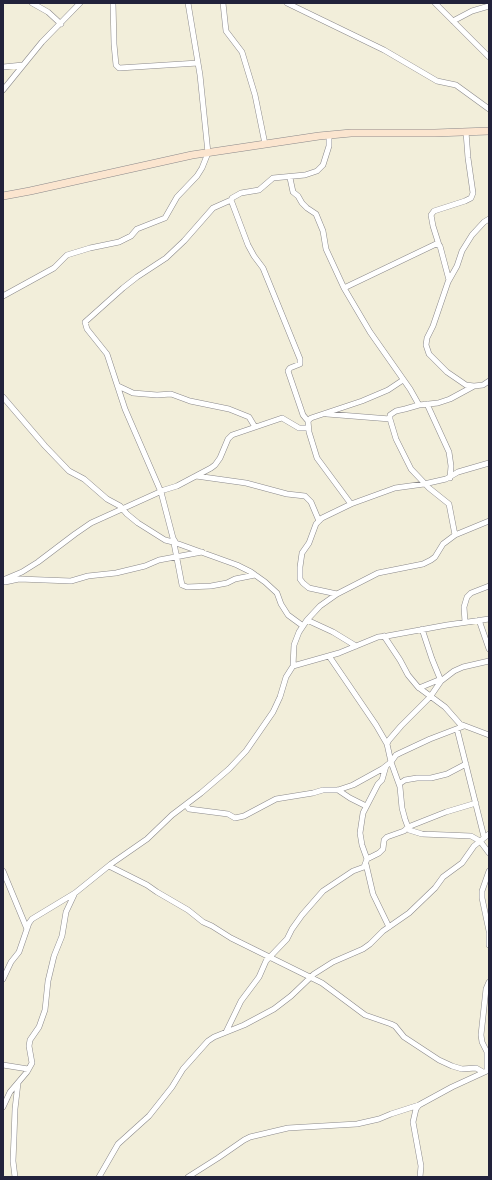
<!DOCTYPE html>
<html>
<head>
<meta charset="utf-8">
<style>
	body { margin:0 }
	#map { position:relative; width:492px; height:1180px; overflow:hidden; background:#f2eeda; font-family:"Shantell Sans",sans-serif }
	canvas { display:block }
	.frame { position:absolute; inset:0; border:4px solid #22223b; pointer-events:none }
</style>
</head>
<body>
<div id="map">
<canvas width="492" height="1180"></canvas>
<div class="frame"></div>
</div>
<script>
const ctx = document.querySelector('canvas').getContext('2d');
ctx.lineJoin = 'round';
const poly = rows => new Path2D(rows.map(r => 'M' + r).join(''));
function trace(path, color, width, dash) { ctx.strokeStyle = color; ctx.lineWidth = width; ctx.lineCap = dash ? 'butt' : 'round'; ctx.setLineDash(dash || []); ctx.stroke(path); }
const street = poly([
	[32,3,48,12,61,24],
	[113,3,114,44,116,65,119,68,198,63],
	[223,3,226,31,242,52,255,95,265,144],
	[287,3,384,50,437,81,456,85,489,109],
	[435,3,489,57],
	[453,21,472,11,489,6],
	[3,67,23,65],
	[3,90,42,42,80,3],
	[292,177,290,178,293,192,298,196,302,203,307,208,316,214,323,231,326,249,344,288,370,332,410,389,419,405],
	[231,200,213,208,184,241,166,258,137,277,123,288,85,322,87,329,107,354,125,409,161,492,173,538,182,585,187,587,211,586,227,583,235,579,255,575],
	[439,245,433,226,431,215,434,211,465,201,471,198,473,193,468,158,466,132],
	[344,288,436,244,440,246,449,280],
	[3,296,54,268,67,255,90,248,119,242,131,236,137,229,165,218,177,197,197,176,202,168,208,153,200,75,188,3],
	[118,386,133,393,157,395,171,394,190,401,229,409,249,417,255,427],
	[474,386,466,385,447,372,429,354,426,345,427,338,433,326,448,282,457,266,462,251,472,235,484,222,489,219],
	[3,397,45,446,69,471,84,479,107,499,120,506,127,514,138,523,165,540,173,542],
	[427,404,449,452,451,466,450,478],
	[327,414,390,419],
	[308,421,303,415,288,371,290,368,300,364,300,359,263,268,254,256,248,245,231,200,232,198,241,193,259,190,273,178,305,175,317,171,323,165,329,146,329,135],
	[196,476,246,483,287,494,305,496,311,502,319,521],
	[351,504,317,458,309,432,308,421,311,418,362,401,388,390,403,380],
	[455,535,449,504,429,488,411,469,396,439,390,419,390,415,396,411,405,409,419,405,438,403,450,399,474,386,483,385,489,381],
	[173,538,176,543,237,565,251,572,265,582,277,593,281,604,288,615,303,626],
	[3,580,22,572,38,562,75,534,91,523,164,490,177,486,211,468,215,465,220,458,228,439,232,435,282,418,299,428,308,428],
	[5,582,19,579,71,581,88,576,116,573,145,566,159,560,202,552],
	[337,594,309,588,303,583,300,579,300,567,302,553,309,543,316,524,322,518,351,504,395,488,424,484,446,479,458,472,489,463],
	[307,620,333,632,356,646],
	[479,620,489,649],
	[465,622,464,607,467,597,471,593,489,586],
	[422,629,432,659,441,681],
	[384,636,400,660,408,675,418,687,445,707,460,724,489,735],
	[329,656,376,725,387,744],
	[489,661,463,667,454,671,441,681,430,697,401,726,389,740,387,744,391,762,400,787,402,808,405,819,409,830,422,834,471,836,480,841,489,853],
	[293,666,294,645,299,632,307,620,320,606,337,594,378,573,423,564,431,560,435,557,443,544,455,535,489,521],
	[419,688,441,679],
	[457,729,484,837],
	[399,784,405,780,417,778,431,778,447,774,466,764],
	[338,790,350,798,366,806],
	[186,805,189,809,228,814,235,818,244,816,276,799,313,793,323,790,338,790,353,785,382,769,391,762,396,755,400,753,430,739,464,726],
	[367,859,362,845,360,833,363,813,378,784,382,780,386,766],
	[366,864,373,894,389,927],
	[109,866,147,885,157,892,188,910,203,922,212,926,231,938,322,983,365,1015,391,1024,395,1026,404,1037,439,1060,452,1066,462,1069,476,1068,483,1072],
	[3,871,27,929],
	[489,871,482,891,482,898,489,931],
	[489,933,489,945],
	[3,979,11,962,19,952,29,923,32,919,75,893,111,864,147,839,172,815,201,793,229,769,246,751,273,712,280,697,286,677,293,666,339,653,378,637,387,636,447,625,489,619],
	[226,1032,241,1001,259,977,266,961,287,939,292,929,302,915,323,891,353,871,364,867,367,859,379,853,383,849,384,840,387,837,404,831,408,827,446,812,476,803],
	[3,1065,28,1069],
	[487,1070,487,1052,482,1042,481,1035,486,989,489,982],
	[3,1107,10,1092,27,1072,32,1063,29,1046,30,1040,39,1027,45,1010,48,981,54,956,62,936,66,912,74,895],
	[15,1177,13,1161,14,1137,15,1109,18,1083],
	[99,1177,118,1144,149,1116,172,1087,183,1069,208,1041,214,1037,244,1025,274,1009,291,996,314,974,333,962,363,949,370,944,383,931,409,913,435,888,443,877,462,863,474,846,489,834],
	[188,1177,218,1158,244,1140,250,1137,288,1128,357,1124,379,1119,391,1114,419,1105],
	[420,1177,421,1166,413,1122,416,1109,419,1105,452,1087,489,1070]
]);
const secondary = poly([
	[3,196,30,191,192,155,319,136,351,133,435,133,489,131]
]);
trace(street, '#8a888a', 6);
trace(secondary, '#8a888a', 8);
trace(street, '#fff', 5);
trace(secondary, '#fbe5cf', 7);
</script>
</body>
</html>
